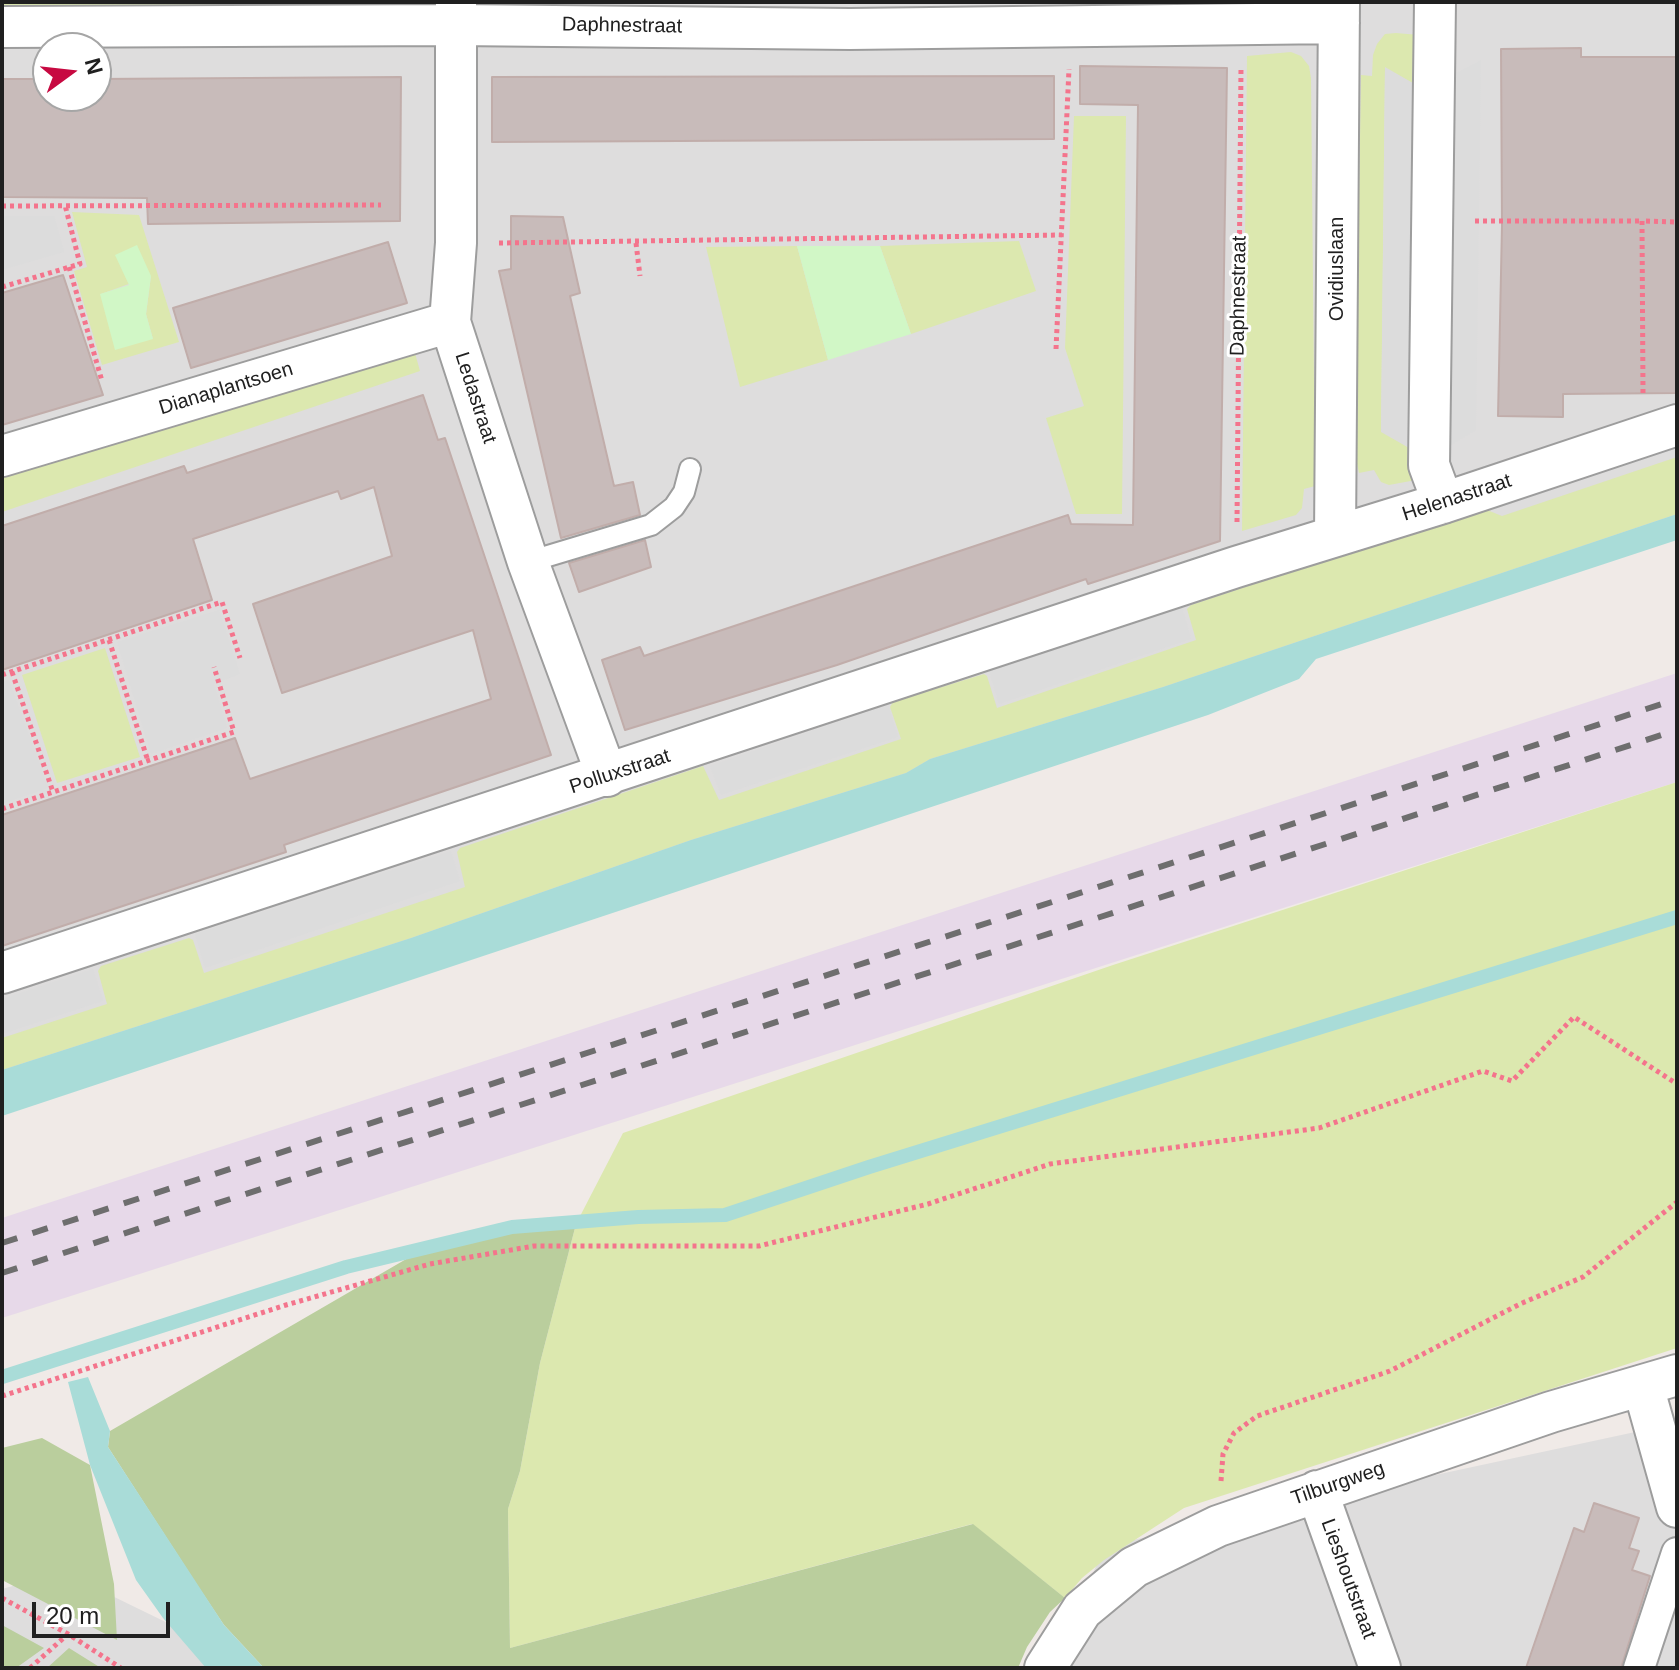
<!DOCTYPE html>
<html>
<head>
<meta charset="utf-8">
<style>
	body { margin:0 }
	#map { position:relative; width:1679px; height:1670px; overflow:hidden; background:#f0eae7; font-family:Arial,sans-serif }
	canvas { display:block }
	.frame { position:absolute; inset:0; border:4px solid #202020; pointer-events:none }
	.north { position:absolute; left:32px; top:32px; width:80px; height:80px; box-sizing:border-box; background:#fff; border:2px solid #a6a6a6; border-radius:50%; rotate:75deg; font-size:22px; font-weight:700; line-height:32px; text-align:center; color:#202020 }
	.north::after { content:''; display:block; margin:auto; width:28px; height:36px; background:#c70941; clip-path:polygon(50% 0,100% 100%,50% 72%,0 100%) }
	.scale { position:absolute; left:32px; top:1602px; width:138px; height:36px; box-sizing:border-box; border:4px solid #202020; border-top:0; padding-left:10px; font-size:24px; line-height:28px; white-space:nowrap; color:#202020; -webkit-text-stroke:6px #fff; paint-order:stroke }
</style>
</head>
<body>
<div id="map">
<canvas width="1679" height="1670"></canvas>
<div class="frame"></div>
<div class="north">N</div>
<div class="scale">20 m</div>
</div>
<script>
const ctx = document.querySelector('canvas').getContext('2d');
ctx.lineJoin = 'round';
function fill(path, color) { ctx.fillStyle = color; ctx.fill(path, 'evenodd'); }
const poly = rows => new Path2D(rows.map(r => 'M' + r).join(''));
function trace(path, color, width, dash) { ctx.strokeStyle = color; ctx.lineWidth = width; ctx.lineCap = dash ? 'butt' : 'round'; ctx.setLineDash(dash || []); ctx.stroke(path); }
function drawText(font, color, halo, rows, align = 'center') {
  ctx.font = font + ' Arial,sans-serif'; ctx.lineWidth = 6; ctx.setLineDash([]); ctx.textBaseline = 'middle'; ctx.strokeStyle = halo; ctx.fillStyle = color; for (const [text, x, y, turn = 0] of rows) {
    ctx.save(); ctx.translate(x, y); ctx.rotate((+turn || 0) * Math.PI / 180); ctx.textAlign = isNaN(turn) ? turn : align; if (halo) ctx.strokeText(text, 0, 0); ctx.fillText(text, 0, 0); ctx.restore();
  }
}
fill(poly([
	[2,2,1677,2,1677,531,2,1095],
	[48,48,96,48,96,96,48,96],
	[1677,1423,1677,1668,1051,1668,1105,1546],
	[63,1572,260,1668,2,1668,2,1589]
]), '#dedddd');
fill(poly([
	[1677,673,1677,782,2,1318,2,1218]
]), '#e7d9e9');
fill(poly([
	[2,2,387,2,387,10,2,12],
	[1396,33,1419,35,1418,86,1385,68,1381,431,1411,449,1416,480,1389,485,1381,482,1374,470,1359,473,1355,454,1361,75,1372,76,1373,55,1377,44,1385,34],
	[1291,52,1301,56,1309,66,1311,78,1315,486,1304,489,1302,508,1296,515,1242,531,1247,56],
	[1074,116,1126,116,1122,514,1076,514,1046,418,1084,406,1065,348],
	[72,212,139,215,179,342,102,365,74,271,87,267],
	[151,276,146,314,153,339,101,294],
	[1019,241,1036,291,911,334,880,246],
	[797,246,828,360,740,387,706,247],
	[413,346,420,371,2,512,2,470],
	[1677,457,1677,514,1163,687,930,759,906,773,691,840,411,938,2,1070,2,1038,107,1004,98,971,101,966,189,938,193,940,204,973,465,887,457,852,460,848,703,766,719,800,901,739,890,707,893,702,984,674,987,676,997,708,1196,640,1187,609,1191,605,1482,508,1502,516],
	[105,648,140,757,57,783,22,675],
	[1677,782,1677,1348,1184,1508,1104,1560,1082,1578,1065,1598,972,1524,510,1648,508,1509,520,1471,540,1363,576,1224,623,1133,1113,965]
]), '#dce8af');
fill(poly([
	[576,1224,540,1363,520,1471,508,1509,510,1648,973,1524,1065,1598,1050,1612,1027,1647,1018,1668,264,1668,224,1625,195,1582,108,1447,110,1431,439,1240],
	[42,1438,90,1465,114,1584,117,1640,2,1580,2,1448],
	[2,1625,44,1648,16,1668,2,1668],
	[69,1648,101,1668,47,1668]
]), '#bace9d');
fill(poly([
	[137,245,151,276,146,314,153,339,115,350,100,294,129,285,115,255],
	[797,246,880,246,911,334,828,360]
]), '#d1f7c6');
fill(poly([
	[1481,60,1476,430,1441,451,1411,449,1381,432,1385,67,1418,86,1449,77],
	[2,216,54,216,64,252,2,270],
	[1182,607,1191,639,999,704,989,671],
	[219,610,240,674,214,684,227,728,151,754,117,642],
	[9,680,48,788,2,804,2,682],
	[888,705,898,737,721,795,710,766],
	[451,851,460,881,205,968,195,934],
	[93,969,103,1001,2,1034,2,999]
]), '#dcdcdc');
fill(poly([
	[1677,514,1677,540,1316,659,1299,679,1208,715,2,1116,2,1070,411,938,691,840,906,773,930,759,1163,687],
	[88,1377,110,1431,108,1447,224,1625,264,1668,206,1668,163,1618,136,1580,90,1465,68,1382]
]), '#a9dcd8');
trace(poly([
	[2,1377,346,1267,512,1227,638,1217,725,1215,869,1167,1677,917]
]), '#a9dcd8', 14);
const building = poly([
	[1581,48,1581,57,1677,57,1677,393,1563,394,1563,417,1498,416,1502,226,1501,49,1581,48],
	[1080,66,1227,68,1220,541,1088,584,1086,579,837,665,625,730,602,660,640,647,644,656,1068,515,1071,524,1133,525,1138,105,1080,104,1080,66],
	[1054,76,1054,139,492,142,492,77,1054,76],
	[401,77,400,221,148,224,147,198,2,197,2,79,48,79,48,96,96,96,96,79,401,77],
	[511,216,563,217,580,293,570,296,614,486,633,482,640,515,561,538,499,271,511,269,511,216],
	[388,242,407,303,191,368,173,308,388,242],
	[63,275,103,395,2,425,2,293,63,275],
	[423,395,438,440,445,438,551,755,284,845,286,852,2,946,2,815,235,738,250,779,491,699,473,630,282,693,253,604,392,556,374,487,341,499,338,491,193,539,212,600,2,670,2,526,184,466,187,473,423,395],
	[645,540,651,567,579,592,569,563,645,540],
	[1594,1503,1639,1518,1629,1548,1639,1551,1632,1570,1650,1576,1621,1668,1526,1668,1574,1528,1584,1532,1594,1503]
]);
fill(building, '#c8bbba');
trace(building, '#c1adaa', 2);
const service = poly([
	[528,562,651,525,674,507,684,492,690,469]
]);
const pedestrian = poly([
	[1639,1668,1677,1553]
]);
const minor = poly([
	[456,2,456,243,450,322,528,562,607,776],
	[1435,2,1429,465,1443,503],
	[2,27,455,25,850,29,1339,23],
	[2,456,450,322],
	[1335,536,1339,2],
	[2,973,1236,567,1443,503,1677,425],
	[1643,1386,1677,1507],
	[1317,1491,1380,1668],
	[1045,1668,1082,1610,1134,1567,1218,1526,1551,1412,1677,1375]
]);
trace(service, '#9d9d9d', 24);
trace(pedestrian, '#9d9d9d', 34);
trace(minor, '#9d9d9d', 44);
trace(poly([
	[2,206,381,205],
	[1475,221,1642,221],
	[499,243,1062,235],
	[636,243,640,276],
	[69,267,102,381],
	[2,287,80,264,65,205],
	[1056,349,1069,69],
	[1643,393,1642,221,1677,222],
	[1237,522,1241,68],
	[109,640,148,761],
	[12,672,53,792],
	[2,675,222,602,240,658],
	[2,809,234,732,214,667],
	[2,1396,286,1305,430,1264,534,1246,759,1246,928,1204,1050,1164,1319,1128,1483,1071,1512,1081,1574,1017,1677,1084],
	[1221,1481,1223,1454,1234,1433,1257,1416,1390,1371,1520,1304,1583,1277,1677,1202],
	[2,1598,68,1634,121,1668],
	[30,1668,68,1634]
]), '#f4748c', 5, [4, 4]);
trace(service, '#fff', 20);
trace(pedestrian, '#fff', 30);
trace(minor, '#fff', 40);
trace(poly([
	[2,1243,1677,699],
	[2,1273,1677,730]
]), '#6e6e6e', 6, [16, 16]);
drawText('20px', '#202020', '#fff', [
	["Daphnestraat",622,26,1],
	["Ovidiuslaan",1337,269,-90],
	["Daphnestraat",1239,296,-89],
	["Dianaplantsoen",226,389,-17],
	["Ledastraat",475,398,72],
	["Helenastraat",1457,498,-18],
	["Polluxstraat",620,772,-18],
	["Tilburgweg",1338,1484,-19],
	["Lieshoutstraat",1348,1579,70]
]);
</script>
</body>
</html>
